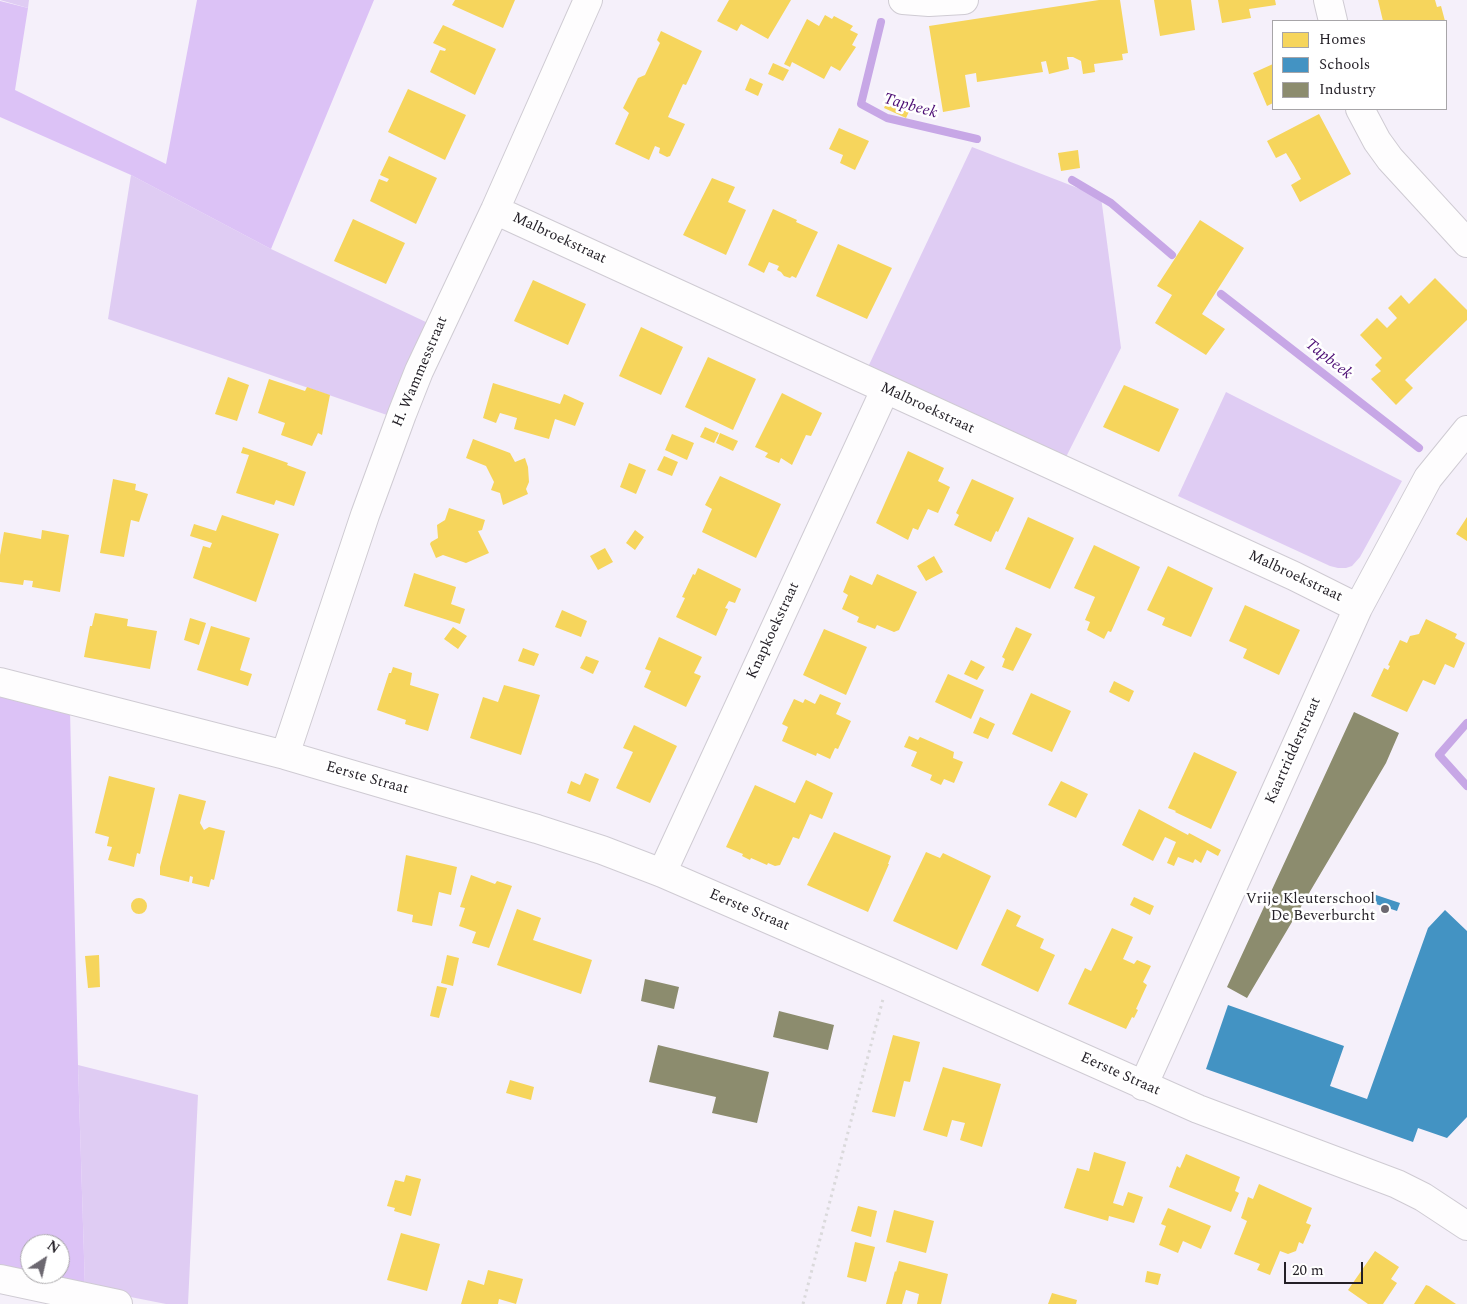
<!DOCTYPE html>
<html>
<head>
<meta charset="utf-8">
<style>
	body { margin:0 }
	#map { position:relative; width:1467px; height:1304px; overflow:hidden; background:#f5f0fa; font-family:Spectral,serif }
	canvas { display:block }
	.legend { position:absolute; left:1272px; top:20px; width:175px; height:90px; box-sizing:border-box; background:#fff; border:1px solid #a7a5a8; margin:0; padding:6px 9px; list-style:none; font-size:15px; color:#231f26 }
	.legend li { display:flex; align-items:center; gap:10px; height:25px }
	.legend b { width:25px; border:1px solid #a7a5a8 }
	.north { position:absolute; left:20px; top:1234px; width:50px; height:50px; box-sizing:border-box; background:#fff; border:1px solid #a7a5a8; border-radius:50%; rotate:35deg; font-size:14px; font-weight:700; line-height:20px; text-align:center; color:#231f26 }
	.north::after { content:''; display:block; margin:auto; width:18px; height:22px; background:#6c6870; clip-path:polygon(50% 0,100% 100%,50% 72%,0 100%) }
	.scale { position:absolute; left:1284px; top:1262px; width:79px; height:22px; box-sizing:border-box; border:2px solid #231f26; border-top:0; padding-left:6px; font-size:15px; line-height:18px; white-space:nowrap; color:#231f26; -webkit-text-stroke:4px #fff; paint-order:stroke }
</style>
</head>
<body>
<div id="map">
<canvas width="1467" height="1304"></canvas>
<ul class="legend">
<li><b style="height:14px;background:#f6d55c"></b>Homes</li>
<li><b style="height:14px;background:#4393c3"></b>Schools</li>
<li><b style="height:14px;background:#8c8c6e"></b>Industry</li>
</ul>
<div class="north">N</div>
<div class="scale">20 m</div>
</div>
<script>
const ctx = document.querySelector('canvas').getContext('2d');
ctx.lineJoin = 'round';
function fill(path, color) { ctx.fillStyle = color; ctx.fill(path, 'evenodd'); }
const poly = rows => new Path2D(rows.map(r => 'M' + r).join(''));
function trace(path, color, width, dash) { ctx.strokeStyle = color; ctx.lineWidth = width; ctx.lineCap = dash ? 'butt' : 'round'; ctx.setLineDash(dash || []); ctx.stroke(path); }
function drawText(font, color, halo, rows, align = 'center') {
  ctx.font = font + ' Spectral,serif'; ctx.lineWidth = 5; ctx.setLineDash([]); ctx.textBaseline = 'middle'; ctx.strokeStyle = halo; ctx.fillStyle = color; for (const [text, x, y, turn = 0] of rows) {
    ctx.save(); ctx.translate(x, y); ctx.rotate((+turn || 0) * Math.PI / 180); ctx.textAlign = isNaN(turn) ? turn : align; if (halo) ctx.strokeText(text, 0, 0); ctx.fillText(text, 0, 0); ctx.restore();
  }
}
fill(poly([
	[0,0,29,0,28,8],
	[972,147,1101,197,1121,348,1066,457,868,367],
	[131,175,271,249,428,323,400,383,387,415,108,319],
	[1226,392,1402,481,1360,557,1352,566,1346,568,1338,568,1330,566,1178,496],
	[78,1065,198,1095,188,1304,166,1304,85,1288]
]), '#dfccf3');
fill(poly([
	[197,0,374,0,271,249,131,175,0,117,0,1,28,8,15,90,166,164],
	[0,693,70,710,78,1065,85,1288,0,1269],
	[30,1244,60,1244,60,1274,30,1274]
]), '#dcc2f6');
fill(poly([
	[455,0,515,0,503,28,452,5],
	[729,0,791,0,768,39,741,24,737,31,717,21],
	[1099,0,1120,0,1128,53,1122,54,1123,60,1094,64,1095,72,1083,74,1081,61,1073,57,1067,57,1069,69,1049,74,1046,61,1041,62,1043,72,977,82,976,73,965,75,970,107,943,112,929,26],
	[1154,0,1191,0,1195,30,1160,36],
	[1218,0,1275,0,1276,5,1249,9,1251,18,1222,23],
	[1378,0,1435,0,1437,7,1441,6,1445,21,1383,21],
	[825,15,832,19,834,16,853,26,850,30,858,34,852,45,856,47,840,71,831,66,824,79,792,62,790,67,784,64,807,19,819,26],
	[443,25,496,49,475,95,430,72,440,50,445,51,446,49,433,43],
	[661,31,702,51,686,85,683,84,668,117,685,124,670,156,667,157,659,153,660,148,655,146,649,160,615,144,629,113,623,108,638,78,645,75,660,43,657,40],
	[773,63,789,70,783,81,768,74],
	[1273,64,1273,103,1267,106,1253,73],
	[750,78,763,84,758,96,745,90],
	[408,89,466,115,445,160,388,132],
	[890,95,912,105,906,118,884,108],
	[1319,114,1351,174,1300,202,1291,185,1301,179,1294,166,1286,153,1276,158,1267,141],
	[839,128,869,141,855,170,840,163,843,155,829,149],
	[1078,150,1080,168,1061,171,1058,153],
	[389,156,437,178,416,224,370,201,379,179,387,182,389,179,380,175],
	[712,178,735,187,728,202,746,210,726,255,683,235],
	[773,209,797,220,796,222,818,232,796,278,792,276,790,278,784,276,781,272,777,270,779,266,769,262,764,273,748,265],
	[353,219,405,243,386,284,334,261],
	[1200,220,1244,248,1202,314,1225,329,1206,355,1155,323,1172,295,1157,286],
	[838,244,892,268,867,319,816,296],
	[1435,278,1467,310,1467,320,1405,380,1413,388,1396,405,1371,379,1381,371,1375,365,1382,358,1360,335,1377,318,1387,328,1397,318,1388,308,1401,295,1409,304],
	[533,280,586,304,568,345,514,321],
	[641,327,683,347,661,395,619,376],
	[708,357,756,379,733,430,685,407],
	[228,377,249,385,237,421,215,414],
	[269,379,305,391,307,387,330,395,322,435,318,433,312,446,281,435,285,423,258,413],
	[493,383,560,404,564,394,584,403,575,426,555,419,549,439,514,429,517,418,500,413,496,423,483,418],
	[1124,385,1179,409,1159,452,1103,427],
	[782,393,822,413,811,436,806,435,792,465,781,458,779,463,765,457,768,453,755,447],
	[705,427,719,433,714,443,700,437],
	[720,433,738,441,733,451,716,443],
	[672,434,694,443,687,460,665,450],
	[473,439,510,453,515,462,525,458,528,467,529,482,526,489,528,494,503,505,500,493,491,490,494,482,486,466,466,458],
	[243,447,288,463,287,465,306,472,294,506,276,500,274,505,236,493,249,455,241,453],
	[908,451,944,468,938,481,950,487,938,513,928,509,918,530,913,528,908,540,876,523],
	[664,456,678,462,672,476,657,470],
	[629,463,646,470,636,494,620,487],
	[720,476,781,504,756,558,702,532,712,509,705,505],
	[113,479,136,484,135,490,148,494,139,522,131,520,124,557,100,553],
	[972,479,1014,498,998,532,996,531,991,542,954,525,959,515,956,513],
	[449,508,485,520,482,530,478,531,489,553,466,563,443,555,436,558,430,544,431,542,438,538,437,525,445,520],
	[222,515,279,534,256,602,193,578,203,546,210,548,212,543,190,536,194,524,216,531],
	[1028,517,1074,538,1050,589,1005,569],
	[1467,517,1467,541,1456,534],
	[42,530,69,535,60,592,32,587,33,581,24,580,23,585,0,582,0,555,4,532,41,539],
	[635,530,644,537,635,550,626,543],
	[1094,545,1140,567,1111,632,1108,631,1104,639,1087,630,1090,622,1085,620,1095,597,1074,588],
	[605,548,613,562,598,570,590,556],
	[934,556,943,572,926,581,917,566],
	[1168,566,1213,588,1191,637,1162,625,1165,618,1147,610],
	[698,568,741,589,735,603,729,601,725,608,728,609,716,636,676,617,685,598,682,597,693,574,695,575],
	[414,573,456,587,451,604,465,609,460,624,404,606],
	[877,574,917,592,899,630,894,632,877,625,875,629,857,622,859,617,842,609,848,595,843,592,850,575,872,585],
	[1245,605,1300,630,1279,675,1243,658,1247,649,1229,641],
	[562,610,587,621,581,637,555,627],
	[95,613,128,619,127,626,157,631,150,669,84,657,90,626,92,626],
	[190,618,206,623,199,645,184,640],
	[1426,619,1457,634,1455,638,1465,643,1454,668,1445,664,1435,685,1423,680,1407,712,1371,696,1384,668,1388,670,1390,666,1388,665,1400,640,1407,643,1410,636,1419,634],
	[211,626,250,638,240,670,252,674,248,686,197,670],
	[453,627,467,636,458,649,444,639],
	[1016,627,1032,634,1013,671,1002,667,1005,659,1002,657],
	[824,629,867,647,846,695,803,675],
	[659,637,702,657,694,673,701,676,686,707,644,687,651,671,645,669],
	[523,648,539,654,534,666,518,661],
	[586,656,599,661,593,674,580,668],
	[971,660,985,667,977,680,964,674],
	[393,667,412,673,410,685,439,694,428,731,405,724,406,720,377,710,389,673,391,673],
	[948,674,984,690,971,719,935,702],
	[1114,681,1134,691,1129,702,1109,692],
	[504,685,540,695,521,755,470,738,483,697,498,702],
	[1031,693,1071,711,1052,752,1012,734],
	[820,694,841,703,836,714,851,721,838,749,835,748,830,759,817,753,816,756,782,741,788,727,782,724,794,699,803,703,805,699,815,704],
	[980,717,995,724,988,739,973,733],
	[634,725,677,746,650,803,616,788,633,752,623,748],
	[909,736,918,740,920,737,954,752,953,758,963,762,954,783,944,779,941,785,930,780,932,775,911,766,917,752,904,747],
	[1194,752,1237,772,1211,829,1175,812,1176,811,1168,808],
	[585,773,599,779,590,802,567,793,571,781,580,785],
	[109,776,155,788,140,854,137,853,134,867,108,860,112,847,107,846,109,837,95,833],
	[806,780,833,793,822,819,810,814,799,839,793,837,780,865,775,866,768,863,767,865,751,858,750,860,742,856,743,854,726,847,755,785,795,803],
	[1061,781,1088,794,1076,818,1048,805],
	[179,794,206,801,200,823,204,830,209,827,225,831,214,880,211,879,209,887,192,883,193,877,190,876,189,882,160,875,160,867],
	[1139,809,1188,835,1189,833,1221,850,1218,856,1207,850,1201,863,1195,859,1193,863,1178,857,1174,866,1167,863,1176,842,1165,837,1153,861,1122,845],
	[834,832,891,856,888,864,889,864,868,912,807,885],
	[926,852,940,858,943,853,991,876,957,950,893,921],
	[406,855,457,867,451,895,439,892,432,926,412,922,413,915,397,911],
	[471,875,495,884,497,881,512,886,489,948,472,943,476,932,459,926,465,908,460,907],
	[1134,897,1154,906,1150,915,1130,905],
	'131 906a8 8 0 1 1 16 0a8 8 0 1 1-16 0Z',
	[517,909,541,918,533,940,592,960,581,994,497,965],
	[1007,909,1021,916,1016,926,1044,939,1040,948,1055,955,1038,992,981,965],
	[1112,928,1133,937,1123,959,1134,964,1137,960,1151,966,1143,982,1147,985,1136,1009,1138,1010,1134,1018,1132,1017,1126,1029,1068,1004,1085,968,1091,971],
	[99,955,100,987,88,988,85,956],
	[447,955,459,958,453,986,441,983],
	[437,986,447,988,439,1018,430,1016],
	[893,1035,920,1042,910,1082,904,1081,895,1117,872,1112],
	[943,1067,1001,1084,982,1147,960,1140,965,1123,952,1120,947,1137,923,1130],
	[510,1080,534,1087,531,1100,506,1093],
	[1094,1152,1126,1162,1113,1203,1123,1206,1128,1192,1143,1197,1134,1223,1109,1216,1108,1221,1064,1208,1077,1168,1089,1171],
	[1186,1154,1240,1177,1235,1191,1239,1193,1231,1212,1169,1187,1177,1166,1180,1168],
	[406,1175,421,1179,411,1216,394,1211,395,1208,387,1206,395,1180,404,1182],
	[1259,1184,1312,1208,1306,1223,1311,1225,1303,1244,1299,1242,1296,1251,1288,1254,1280,1251,1270,1275,1257,1270,1260,1264,1234,1254,1247,1221,1241,1218,1248,1197,1253,1199],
	[858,1206,877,1211,871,1237,851,1231],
	[1168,1208,1211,1226,1201,1249,1183,1241,1178,1253,1159,1245,1166,1226,1161,1224],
	[894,1210,934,1221,926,1253,886,1242],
	[401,1233,440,1244,427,1291,387,1280],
	[855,1242,875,1247,866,1282,847,1277],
	[1375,1251,1399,1267,1391,1279,1397,1283,1383,1304,1368,1304,1348,1290],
	[899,1261,948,1274,941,1304,917,1304,919,1294,906,1290,902,1304,886,1304,895,1271,896,1272],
	[488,1270,523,1279,516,1304,499,1299,498,1304,461,1304,468,1280,484,1285],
	[1147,1271,1161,1274,1158,1285,1145,1282],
	[1426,1285,1429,1286,1456,1304,1414,1304],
	[1052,1293,1077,1300,1076,1304,1048,1304]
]), '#f6d55c');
fill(poly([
	[1370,893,1400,903,1397,911,1367,901],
	[1445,910,1467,931,1467,1117,1447,1138,1418,1128,1413,1142,1206,1069,1228,1005,1344,1046,1330,1086,1367,1099,1428,928]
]), '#4393c3');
fill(poly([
	[1354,712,1399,733,1386,763,1247,998,1227,987],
	[645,979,679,987,674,1009,641,1001],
	[779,1011,834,1025,828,1050,773,1037],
	[658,1045,769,1072,757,1123,712,1113,716,1097,649,1082]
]), '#8c8c6e');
trace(poly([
	[881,22,861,104,887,118,977,139],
	[1072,180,1111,203,1172,255],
	[1221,294,1419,448],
	[1467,723,1439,755,1467,786]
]), '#c7a7e6', 8);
const street = poly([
	[903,0,929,2,964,0],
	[1328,0,1333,21],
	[1360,109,1377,141,1390,159,1467,243],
	[495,210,1294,576,1358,608],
	[0,682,285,755,537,829,602,850,662,873,890,972,1198,1109,1397,1184,1423,1197,1467,1226],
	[285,755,365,515,402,414,419,371,495,210,588,0],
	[662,873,885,390],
	[1143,1086,1358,608,1428,478,1467,430],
	[0,1279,118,1304]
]);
trace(street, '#cfcbd3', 30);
trace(poly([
	[803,1304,883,999]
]), '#dad9db', 3, [2.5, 4]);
trace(street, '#fefdfe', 28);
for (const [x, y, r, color] of [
	[1385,909,5,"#6c6870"]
]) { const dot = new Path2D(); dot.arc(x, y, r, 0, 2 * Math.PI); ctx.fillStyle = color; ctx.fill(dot); trace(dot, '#fff', 2); }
drawText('15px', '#231f26', '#fff', [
	["Malbroekstraat",559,239,25],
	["H. Wammesstraat",421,372,-67],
	["Malbroekstraat",927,409,25],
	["Malbroekstraat",1295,577,25],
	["Knapkoekstraat",774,631,-65],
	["Kaartridderstraat",1294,751,-66],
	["Eerste Straat",367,779,16],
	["Eerste Straat",749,911,23],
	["Eerste Straat",1120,1075,24]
]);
drawText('15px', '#231f26', '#fff', [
	["Vrije Kleuterschool",1375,900],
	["De Beverburcht",1375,917]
], 'right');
drawText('italic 16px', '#4c0d74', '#fff', [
	["Tapbeek",910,107,16],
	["Tapbeek",1328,360,38]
]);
</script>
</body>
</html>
